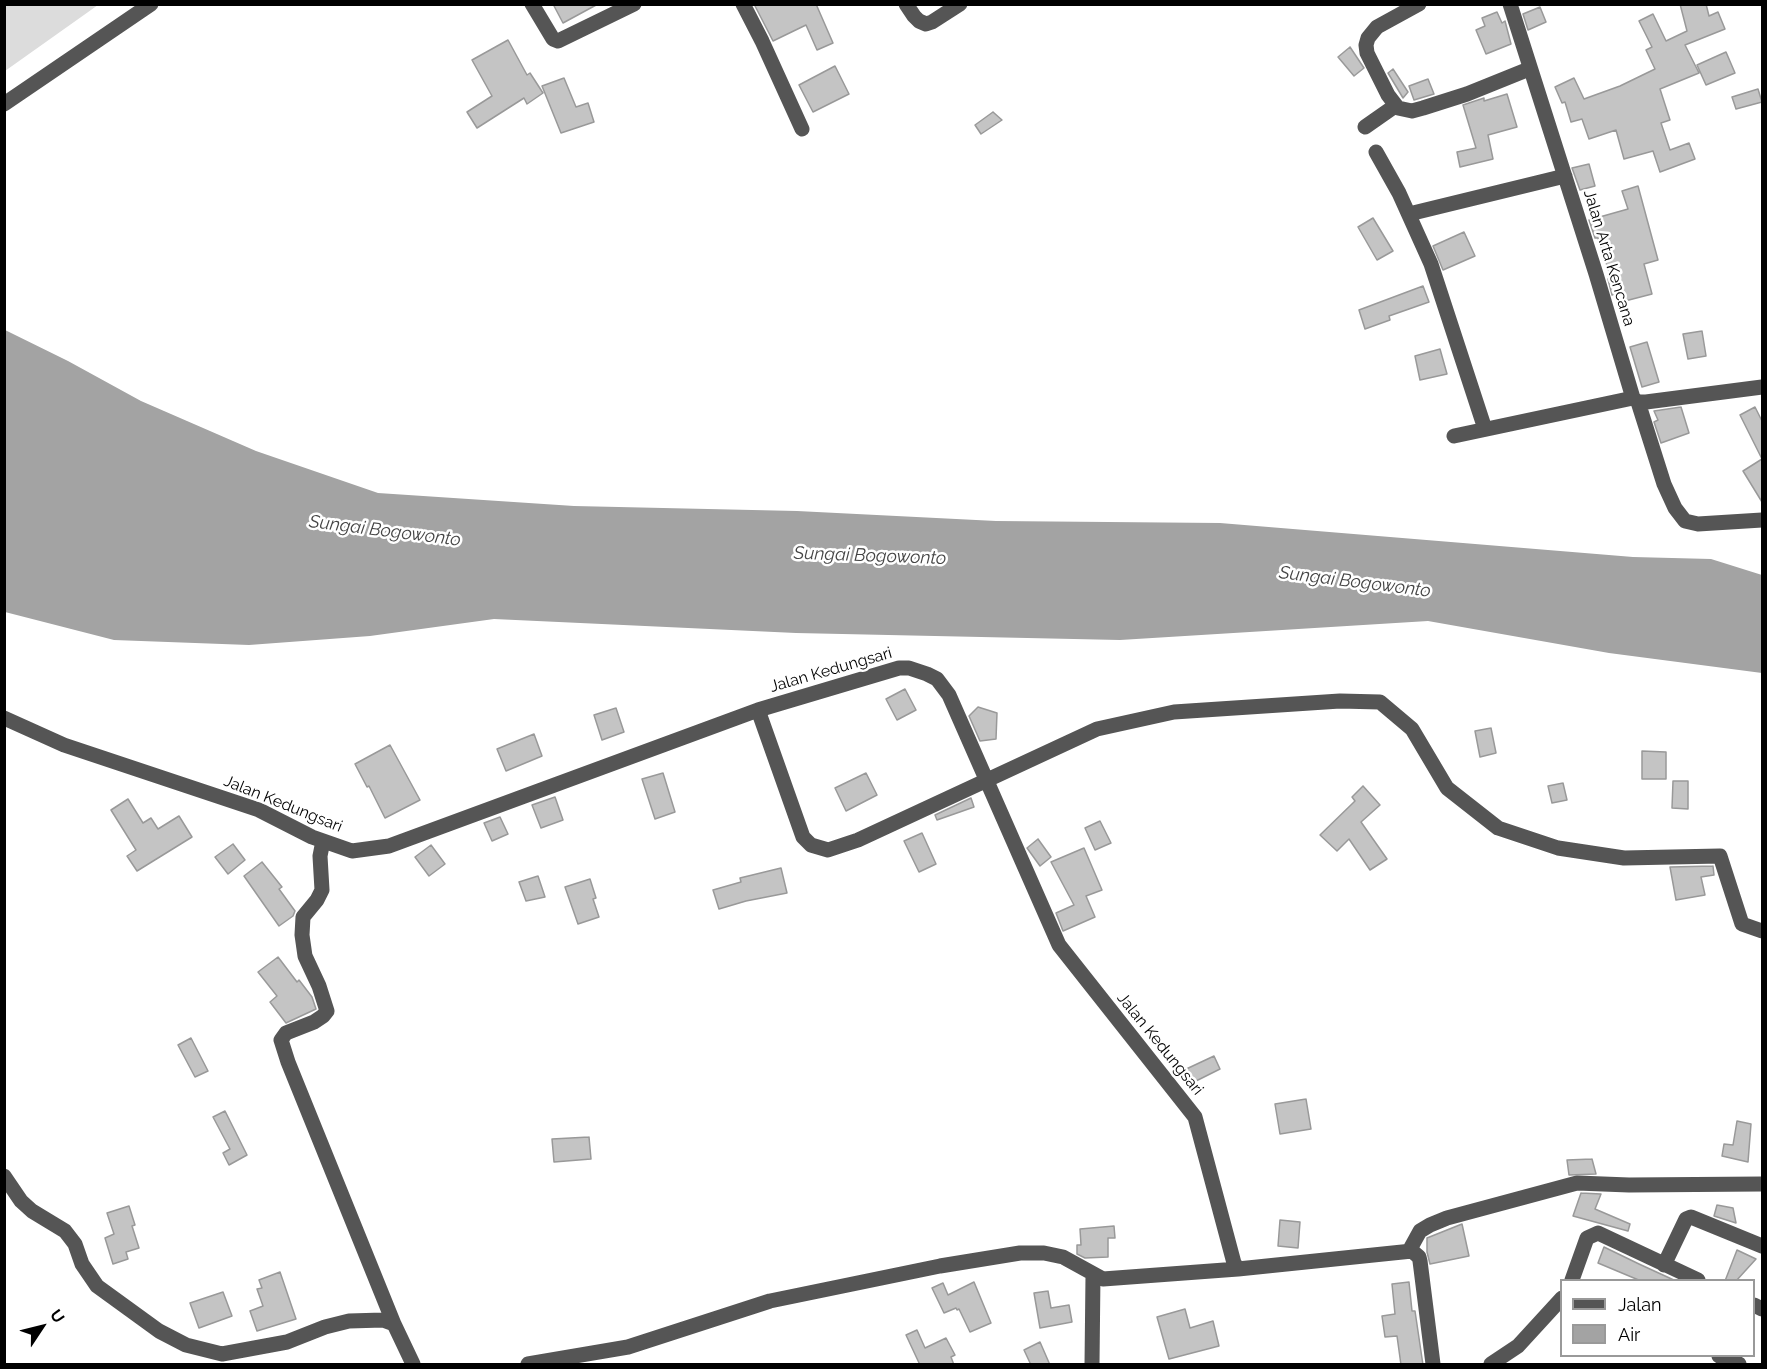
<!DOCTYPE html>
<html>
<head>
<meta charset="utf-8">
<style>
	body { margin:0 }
	#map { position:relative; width:1767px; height:1369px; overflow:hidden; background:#fff; font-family:Raleway,sans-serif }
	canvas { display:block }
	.frame { position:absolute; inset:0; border:6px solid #000; pointer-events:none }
	.legend { position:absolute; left:1560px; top:1279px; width:195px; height:78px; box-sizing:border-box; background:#fff; border:2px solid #999; margin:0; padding:8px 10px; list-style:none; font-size:18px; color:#000 }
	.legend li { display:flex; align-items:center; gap:12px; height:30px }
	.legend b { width:30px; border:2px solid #999 }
	.north { position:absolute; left:12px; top:1297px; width:60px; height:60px; -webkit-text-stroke:4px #fff; paint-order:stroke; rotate:55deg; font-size:16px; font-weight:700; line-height:24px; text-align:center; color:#000 }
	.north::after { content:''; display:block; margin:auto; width:21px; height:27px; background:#000; clip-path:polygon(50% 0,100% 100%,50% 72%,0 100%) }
</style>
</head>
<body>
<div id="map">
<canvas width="1767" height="1369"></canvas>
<div class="frame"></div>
<ul class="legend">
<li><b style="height:8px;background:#555"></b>Jalan</li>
<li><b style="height:16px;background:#a3a3a3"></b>Air</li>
</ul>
<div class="north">U</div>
</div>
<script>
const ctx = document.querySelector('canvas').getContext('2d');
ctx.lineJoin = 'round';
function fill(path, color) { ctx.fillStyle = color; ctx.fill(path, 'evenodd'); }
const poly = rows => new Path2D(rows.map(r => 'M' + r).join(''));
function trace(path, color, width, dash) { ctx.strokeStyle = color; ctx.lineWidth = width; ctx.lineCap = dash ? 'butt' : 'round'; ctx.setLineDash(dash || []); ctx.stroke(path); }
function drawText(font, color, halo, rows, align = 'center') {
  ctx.font = font + ' Raleway,sans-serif'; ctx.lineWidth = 5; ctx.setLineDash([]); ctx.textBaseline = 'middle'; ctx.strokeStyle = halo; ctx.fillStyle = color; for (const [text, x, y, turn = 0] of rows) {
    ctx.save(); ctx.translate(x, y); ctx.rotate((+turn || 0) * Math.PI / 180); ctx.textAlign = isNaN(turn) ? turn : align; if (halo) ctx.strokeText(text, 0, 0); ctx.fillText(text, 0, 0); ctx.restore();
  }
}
fill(poly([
	[5,4,98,4,98,5,5,71]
]), '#dcdcdc');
fill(poly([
	[5,330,68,361,141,401,256,451,378,493,574,506,797,511,996,521,1220,523,1633,557,1711,559,1762,575,1762,673,1609,653,1428,621,1120,640,796,633,494,619,370,636,249,645,114,640,5,612]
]), '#a3a3a3');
const building = poly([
	[553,4,598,4,563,23,553,4],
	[754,4,816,4,833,43,817,50,806,25,773,41,754,4],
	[1680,4,1706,4,1709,16,1718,12,1725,29,1685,45,1699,73,1660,89,1670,120,1661,123,1670,150,1689,143,1695,159,1660,172,1653,151,1624,159,1616,130,1589,139,1582,119,1571,122,1565,102,1562,103,1555,87,1574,78,1584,99,1620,86,1655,69,1646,50,1652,47,1639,21,1653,14,1666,41,1687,31,1680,4],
	[1540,7,1546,22,1528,30,1523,14,1540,7],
	[1497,12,1502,23,1505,21,1511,44,1486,54,1476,30,1485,26,1482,18,1497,12],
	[508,40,527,75,530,73,543,93,527,104,524,98,477,128,467,112,492,96,472,60,508,40],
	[1350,47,1364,68,1354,76,1338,57,1350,47],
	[1726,52,1735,73,1706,85,1697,65,1726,52],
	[835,66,849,94,813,112,799,85,835,66],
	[1393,69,1408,92,1403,98,1388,73,1393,69],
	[564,78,576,107,588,103,594,122,561,133,542,86,564,78],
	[1428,79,1434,94,1414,100,1409,86,1428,79],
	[1758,89,1762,102,1736,109,1732,97,1758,89],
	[1507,94,1517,127,1488,135,1493,159,1460,167,1457,152,1476,148,1463,105,1484,98,1484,101,1507,94],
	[993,112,1002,120,981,134,975,125,993,112],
	[1589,164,1595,186,1580,190,1572,168,1589,164],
	[1638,186,1658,260,1644,264,1652,294,1625,301,1623,292,1612,295,1608,279,1611,278,1598,238,1595,238,1589,220,1628,209,1622,191,1638,186],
	[1373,218,1393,251,1377,260,1358,227,1373,218],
	[1464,232,1475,256,1443,270,1433,246,1464,232],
	[1423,286,1429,302,1389,316,1390,320,1365,329,1359,310,1423,286],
	[1702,331,1706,356,1688,359,1683,334,1702,331],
	[1647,342,1659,382,1642,387,1630,347,1647,342],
	[1440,349,1447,374,1420,380,1415,356,1440,349],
	[1681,407,1689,433,1661,443,1654,422,1658,420,1654,411,1681,407],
	[1755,407,1762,421,1762,459,1740,415,1755,407],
	[1762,459,1762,502,1743,471,1762,459],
	[905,689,916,710,897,720,886,699,905,689],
	[978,707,997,713,996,739,980,741,969,716,978,707],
	[616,708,624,732,602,740,594,715,616,708],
	[1491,728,1496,753,1480,757,1475,731,1491,728],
	[534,734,542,756,506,771,497,749,534,734],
	[390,745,420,800,385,818,369,786,367,787,355,764,390,745],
	[1642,751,1666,752,1666,779,1642,779,1642,751],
	[663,773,675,812,655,819,642,779,663,773],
	[866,773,877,795,846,811,835,788,866,773],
	[1673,781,1688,781,1688,809,1672,808,1673,781],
	[1563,783,1567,800,1552,803,1548,786,1563,783],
	[1363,786,1380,805,1361,822,1387,859,1370,870,1349,839,1337,851,1320,835,1355,801,1352,797,1363,786],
	[555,797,563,820,541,828,532,805,555,797],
	[971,798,974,807,937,820,935,815,971,798],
	[128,799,143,823,151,818,158,829,179,816,192,837,137,871,127,856,136,850,111,810,128,799],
	[500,817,508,834,492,841,484,823,500,817],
	[1100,821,1111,843,1095,850,1085,828,1100,821],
	[922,833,936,864,919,872,904,841,922,833],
	[1038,839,1051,857,1040,866,1027,848,1038,839],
	[233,844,245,860,228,874,215,857,233,844],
	[431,845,445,864,429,876,415,857,431,845],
	[1084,848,1102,890,1086,896,1095,917,1063,931,1056,913,1074,905,1051,862,1084,848],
	[262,862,282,887,279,889,295,911,293,916,279,926,244,876,262,862],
	[1713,866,1714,875,1701,877,1705,895,1676,900,1670,867,1713,866],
	[781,868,787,893,746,901,719,909,713,890,741,882,740,878,781,868],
	[538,876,545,897,526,901,519,882,538,876],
	[590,879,596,898,593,899,599,917,578,924,565,887,590,879],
	[278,957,297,982,299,980,312,997,316,1009,286,1023,270,1002,277,996,258,972,278,957],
	[191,1038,208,1071,195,1077,178,1045,191,1038],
	[1214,1056,1220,1069,1192,1083,1182,1071,1214,1056],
	[1306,1099,1311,1129,1280,1134,1275,1104,1306,1099],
	[225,1111,247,1155,229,1165,223,1153,230,1149,213,1117,225,1111],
	[1737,1121,1751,1124,1748,1162,1722,1156,1724,1144,1733,1145,1737,1121],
	[589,1137,591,1159,554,1162,552,1139,589,1137],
	[1592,1159,1596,1174,1569,1175,1567,1160,1592,1159],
	[1581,1193,1601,1194,1595,1209,1630,1224,1628,1231,1573,1216,1581,1193],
	[1717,1205,1733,1208,1736,1223,1714,1216,1717,1205],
	[129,1206,135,1225,132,1226,139,1248,126,1252,128,1259,113,1264,105,1238,114,1234,107,1213,129,1206],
	[1280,1220,1300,1222,1298,1248,1278,1246,1280,1220],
	[1462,1224,1469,1256,1430,1264,1427,1252,1427,1238,1462,1224],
	[1114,1226,1115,1238,1108,1238,1108,1257,1085,1258,1077,1254,1077,1245,1081,1245,1080,1229,1114,1226],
	[1604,1247,1639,1264,1676,1281,1641,1281,1598,1263,1604,1247],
	[1737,1250,1756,1259,1736,1281,1725,1281,1737,1250],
	[280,1272,296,1319,257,1331,250,1311,263,1306,257,1289,262,1288,259,1280,280,1272],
	[974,1282,991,1323,970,1332,959,1309,957,1310,956,1308,944,1313,932,1288,943,1283,948,1295,974,1282],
	[1409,1282,1412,1311,1415,1311,1423,1365,1401,1365,1397,1336,1385,1337,1382,1316,1395,1314,1392,1284,1409,1282],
	[1048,1291,1051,1308,1069,1305,1072,1322,1040,1328,1034,1293,1048,1291],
	[223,1292,232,1316,199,1328,190,1303,223,1292],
	[1185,1309,1190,1328,1213,1321,1219,1346,1169,1359,1157,1317,1185,1309],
	[917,1330,925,1348,946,1338,955,1355,951,1357,954,1365,920,1365,906,1335,917,1330],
	[1040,1342,1050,1365,1031,1365,1024,1350,1040,1342]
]);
fill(building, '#c4c4c4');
trace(building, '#999', 1.5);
trace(poly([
	[532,4,553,39,558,41,634,4],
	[743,4,762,41,802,129],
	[906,4,914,16,919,21,926,24,932,22,960,4],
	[1419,4,1377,27,1368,38,1366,45,1367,53,1388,95,1398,108,1412,111,1423,108,1467,94,1529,69],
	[1510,4,1596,274,1633,398,1638,402,1646,402,1762,387],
	[4,104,151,4],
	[1365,127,1395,106],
	[1376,152,1399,193,1431,264,1485,429],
	[1409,214,1565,176],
	[1638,402,1664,484,1675,508,1685,521,1698,524,1762,520],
	[1454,436,1633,398],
	[758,710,803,837,811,845,828,850,858,840,1097,729,1174,712,1340,701,1380,702,1412,729,1447,788,1498,828,1558,848,1624,858,1720,856,1742,924,1762,931],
	[4,718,64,745,259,810,312,837,352,851,389,846,758,710,899,668,909,668,927,674,937,679,949,695,1059,945,1195,1117,1234,1263,1238,1269,1412,1251,1419,1257,1420,1261,1433,1364],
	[323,841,320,856,322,890,317,900,303,917,302,935,305,956,319,986,327,1011,323,1016,314,1022,286,1033,281,1040,288,1062,394,1324,413,1364],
	[4,1176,21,1201,32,1211,65,1231,75,1244,82,1264,97,1286,159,1331,186,1345,222,1354,287,1342,325,1327,349,1321,383,1320,394,1324],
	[1409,1251,1420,1231,1430,1225,1447,1218,1577,1183,1629,1185,1762,1184],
	[1664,1265,1686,1219,1691,1217,1762,1246],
	[1572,1280,1587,1238,1598,1233,1698,1280],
	[1754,1305,1762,1309],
	[1719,1356,1739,1364],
	[528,1364,628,1347,770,1301,940,1266,1020,1253,1044,1253,1063,1257,1103,1279,1238,1269],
	[1092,1364,1093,1275],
	[1491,1364,1518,1346,1562,1298]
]), '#555', 15);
drawText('16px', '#000', '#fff', [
	["Jalan Arta Kencana",1609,258,73],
	["Jalan Kedungsari",831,670,-16],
	["Jalan Kedungsari",283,804,22],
	["Jalan Kedungsari",1160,1044,51]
]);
drawText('italic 18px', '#444', '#fff', [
	["Sungai Bogowonto",385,531,7],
	["Sungai Bogowonto",870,556,2],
	["Sungai Bogowonto",1355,582,7]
]);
</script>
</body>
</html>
